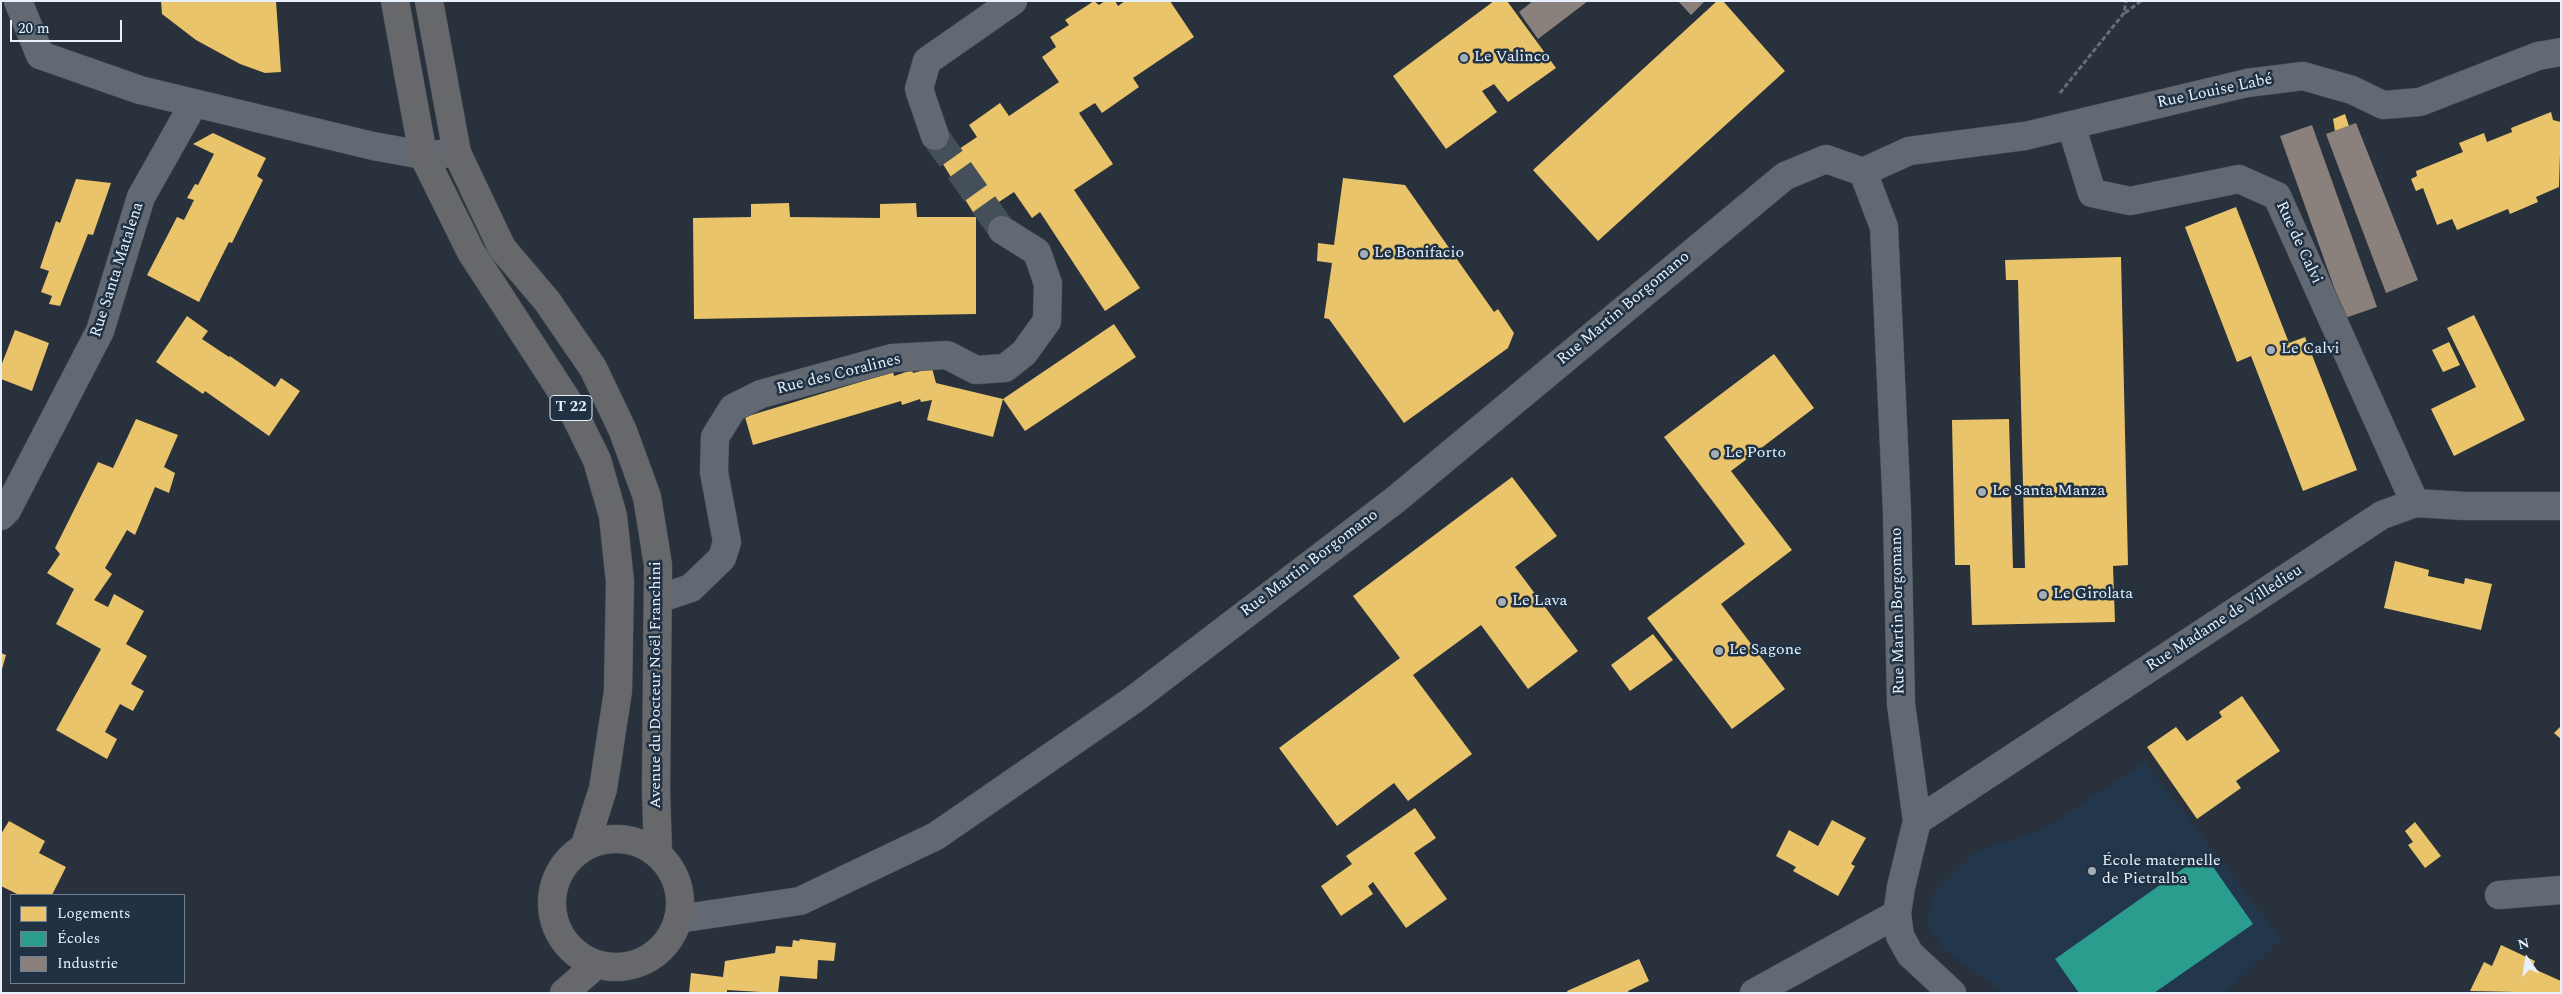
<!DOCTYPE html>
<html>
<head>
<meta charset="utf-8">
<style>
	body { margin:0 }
	#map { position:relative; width:2562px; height:994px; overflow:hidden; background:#29323c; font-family:Spectral,serif }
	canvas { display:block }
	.frame { position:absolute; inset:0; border:2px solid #e6f1fd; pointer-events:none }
	.legend { position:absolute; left:10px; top:894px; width:175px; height:90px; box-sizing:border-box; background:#213144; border:1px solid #707e8e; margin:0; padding:6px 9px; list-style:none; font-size:15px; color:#e6f1fd }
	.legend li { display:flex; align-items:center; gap:10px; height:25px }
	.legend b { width:25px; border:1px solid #707e8e }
	.north { position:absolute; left:2502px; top:934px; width:50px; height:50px; -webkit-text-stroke:4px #213144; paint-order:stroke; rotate:347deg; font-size:14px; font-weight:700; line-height:20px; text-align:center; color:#e6f1fd }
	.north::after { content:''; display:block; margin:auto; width:18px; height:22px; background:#e6f1fd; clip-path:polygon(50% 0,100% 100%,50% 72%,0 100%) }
	.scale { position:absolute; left:10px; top:20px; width:112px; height:22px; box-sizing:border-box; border:2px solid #e6f1fd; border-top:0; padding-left:6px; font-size:15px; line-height:18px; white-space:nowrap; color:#e6f1fd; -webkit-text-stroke:4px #213144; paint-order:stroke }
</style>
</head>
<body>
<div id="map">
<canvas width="2562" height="994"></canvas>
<div class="frame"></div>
<ul class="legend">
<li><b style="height:14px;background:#e9c46a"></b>Logements</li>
<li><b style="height:14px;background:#2a9d8f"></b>Écoles</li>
<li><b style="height:14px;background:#8a817c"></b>Industrie</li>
</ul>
<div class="north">N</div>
<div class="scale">20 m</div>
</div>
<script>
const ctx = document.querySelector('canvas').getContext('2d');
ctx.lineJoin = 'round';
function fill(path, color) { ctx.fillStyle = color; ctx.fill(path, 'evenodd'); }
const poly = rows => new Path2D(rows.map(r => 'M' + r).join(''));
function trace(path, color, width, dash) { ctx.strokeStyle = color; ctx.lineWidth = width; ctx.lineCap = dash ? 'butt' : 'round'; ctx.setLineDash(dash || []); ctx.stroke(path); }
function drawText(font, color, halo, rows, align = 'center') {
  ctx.font = font + ' Spectral,serif'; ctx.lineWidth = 5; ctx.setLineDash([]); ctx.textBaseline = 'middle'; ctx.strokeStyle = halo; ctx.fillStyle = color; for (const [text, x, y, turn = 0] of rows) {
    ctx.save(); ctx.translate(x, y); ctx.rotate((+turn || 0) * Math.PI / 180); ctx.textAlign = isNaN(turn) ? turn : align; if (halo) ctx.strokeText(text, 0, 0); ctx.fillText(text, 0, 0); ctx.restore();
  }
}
fill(poly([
	[2145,762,2281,939,2225,993,2005,993,1943,949,1927,922,1935,891,1978,850,2041,831]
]), '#23374c');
fill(poly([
	[161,1,276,1,281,72,265,73,240,64,196,40,162,14],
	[1094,1,1099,5,1105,1,1115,1,1118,6,1125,1,1170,1,1194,37,1133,78,1139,87,1102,113,1095,103,1079,113,1113,164,1074,190,1140,288,1105,311,1040,212,1032,218,1014,192,976,217,941,161,977,137,969,125,1000,103,1009,116,1059,82,1042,57,1056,47,1050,37,1069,25,1065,20],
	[1494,1,1507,1,1556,68,1508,102,1494,84,1482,91,1497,112,1446,149,1393,76],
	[1717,1,1723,1,1785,71,1598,241,1533,170],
	[2551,112,2553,120,2561,122,2559,187,2536,197,2538,202,2510,214,2508,209,2457,230,2452,219,2437,225,2423,188,2416,191,2411,179,2417,176,2416,171,2463,152,2459,143,2484,133,2487,142,2512,132,2511,128],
	[2345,114,2349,126,2335,131,2333,119],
	[213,133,266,158,257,176,263,180,232,243,229,242,199,302,147,275,177,217,184,220,194,200,187,198,195,184,198,185,214,154,193,144],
	[1343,178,1405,185,1494,312,1498,309,1514,333,1508,348,1404,423,1329,319,1324,318,1332,263,1317,261,1318,243,1334,245],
	[76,179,111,183,93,235,88,234,60,306,49,304,52,296,41,292,49,271,40,268,56,221,60,223],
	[789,203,790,217,880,218,880,204,916,203,917,217,976,217,976,314,694,319,693,218,751,217,751,204],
	[2236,207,2289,343,2305,337,2357,470,2303,491,2251,356,2237,362,2185,227],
	[2121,257,2128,565,2113,566,2115,622,1972,625,1970,565,1955,565,1952,420,2009,419,2013,568,2025,568,2018,280,2006,280,2005,260],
	[2474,315,2525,420,2454,456,2431,409,2476,387,2447,328],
	[187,316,208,331,202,339,229,357,230,356,275,387,281,378,300,391,269,436,205,391,203,394,156,362],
	[1114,324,1136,357,1025,431,1003,399],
	[15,330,49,343,32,391,1,379,1,366],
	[2449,342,2460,365,2443,372,2432,350],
	[1774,354,1814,408,1731,471,1792,550,1721,604,1785,689,1732,729,1647,618,1745,544,1664,437],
	[932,368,936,383,1003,399,993,437,927,420,932,400,921,402,920,399,902,405,901,401,753,445,745,417,893,372,894,376,912,370,913,373],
	[136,419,178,435,164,467,175,473,169,493,155,487,135,535,127,530,105,568,112,574,94,600,108,607,114,594,144,611,126,644,147,656,131,684,144,691,133,711,120,704,105,732,117,739,107,759,56,730,101,649,56,624,74,589,47,573,60,554,55,548,98,462,113,468],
	[1512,477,1557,536,1515,567,1578,651,1528,689,1481,625,1413,675,1472,754,1408,801,1394,783,1337,826,1279,748,1400,658,1353,596],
	[2395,561,2429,570,2428,576,2464,584,2465,578,2492,584,2481,630,2384,608],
	[1653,634,1673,660,1630,691,1611,665],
	[1,653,6,655,2,669,1,669],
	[2242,696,2280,751,2236,781,2241,788,2197,819,2147,747,2176,727,2187,741,2222,717,2219,712],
	[2561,726,2561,739,2554,733],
	[1415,808,1436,838,1414,853,1447,899,1406,928,1373,882,1368,886,1373,894,1341,916,1321,886,1352,864,1346,856],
	[1832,820,1866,838,1851,864,1855,866,1838,896,1793,871,1796,867,1776,856,1789,830,1818,846],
	[9,821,45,841,39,853,66,867,52,895,19,895,1,886,1,834],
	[2415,822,2441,856,2425,868,2408,845,2413,842,2405,831],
	[800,939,836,943,834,961,818,960,817,979,780,976,778,993,727,990,727,993,689,993,691,973,723,977,725,961,775,953,776,946,792,947,793,940,799,941],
	[2501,945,2535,961,2532,968,2561,981,2561,993,2470,991,2484,962,2492,966],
	[1639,959,1649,981,1628,991,1629,993,1568,993,1567,991]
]), '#e9c46a');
fill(poly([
	[2204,854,2253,924,2154,993,2079,993,2055,959]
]), '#2a9d8f');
fill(poly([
	[1533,1,1588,1,1538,39,1519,12],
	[1678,1,1705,1,1691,15],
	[2356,123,2418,280,2386,293,2326,134],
	[2312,125,2377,307,2345,318,2280,136]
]), '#8a817c');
trace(poly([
	[935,136,1002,230]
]), '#454f59', 28, [28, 14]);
const minor = poly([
	[18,1,40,55,140,90,373,146,423,155,457,153],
	[2071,125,2092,193,2130,201,2239,179,2277,196,2415,503],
	[935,136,919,89,927,61,1013,1],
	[1863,172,1909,151,2025,136,2247,83,2303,76,2352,90,2383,105,2420,102,2538,56,2561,52],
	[1,516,7,510,100,331,141,197,194,103],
	[658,599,691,588,722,558,727,542,714,472,715,437,733,408,761,394,892,358,947,355,976,370,1005,368,1024,353,1047,321,1048,284,1037,252,1002,230],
	[1917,821,2382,515,2415,503,2464,506,2561,506],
	[2499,895,2561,890],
	[678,919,800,901,936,836,1133,700,1395,500,1785,176,1826,159,1863,172,1884,227,1897,512,1901,704,1917,821,1901,887,1897,914,1900,936,1910,954,1952,993],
	[1754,993,1897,914]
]);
const major = poly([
	[395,1,423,155,471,252,569,403,597,460,613,516,620,582,618,691,603,789,585,845],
	[429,1,457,153,502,248,547,301,593,368,623,431,647,497,658,565,656,791,658,853],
	'552 903a64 64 0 1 1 128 0a64 64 0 1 1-128 0Z',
	[564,993,597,964]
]);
trace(minor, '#454d56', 29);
trace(major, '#454d56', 29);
trace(poly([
	[2125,13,2141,1],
	[2060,93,2124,13,2126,1]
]), '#676e75', 3, [5, 2.5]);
trace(minor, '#626972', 28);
trace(major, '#66686b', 28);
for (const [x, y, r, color] of [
	[1464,58,5,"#a4aeb9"],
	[1364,254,5,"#a4aeb9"],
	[2271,350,5,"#a4aeb9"],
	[1715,454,5,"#a4aeb9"],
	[1982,492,5,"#a4aeb9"],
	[2043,595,5,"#a4aeb9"],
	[1502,602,5,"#a4aeb9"],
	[1719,651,5,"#a4aeb9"],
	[2092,871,5,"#a4aeb9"]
]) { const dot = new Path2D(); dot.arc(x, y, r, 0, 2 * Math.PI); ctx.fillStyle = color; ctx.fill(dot); trace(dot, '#213144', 2); }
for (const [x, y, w] of [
	[571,408,42]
]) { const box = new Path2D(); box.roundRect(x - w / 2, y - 12.5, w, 25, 4); ctx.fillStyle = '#213144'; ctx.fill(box); trace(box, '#e6f1fd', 1); }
drawText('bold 15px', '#e6f1fd', null, [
	["T 22",571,408]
]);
drawText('16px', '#e6f1fd', '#213144', [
	["Le Valinco",1474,58],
	["Le Bonifacio",1374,254],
	["Le Calvi",2281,350],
	["Le Porto",1725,454],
	["Le Santa Manza",1992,492],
	["Le Girolata",2053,595],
	["Le Lava",1512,602],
	["Le Sagone",1729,651],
	["École maternelle",2102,862],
	["de Pietralba",2102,880]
], 'left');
drawText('16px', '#e6f1fd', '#213144', [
	["Rue Louise Labé",2215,92,-12],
	["Rue de Calvi",2298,243,65],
	["Rue Santa Matalena",118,270,-72],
	["Rue Martin Borgomano",1624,309,-40],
	["Rue des Coralines",839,375,-14],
	["Rue Martin Borgomano",1310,564,-37],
	["Rue Martin Borgomano",1899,611,-91],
	["Rue Madame de Villedieu",2225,619,-33],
	["Avenue du Docteur Noël Franchini",657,685,-90]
]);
</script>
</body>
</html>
